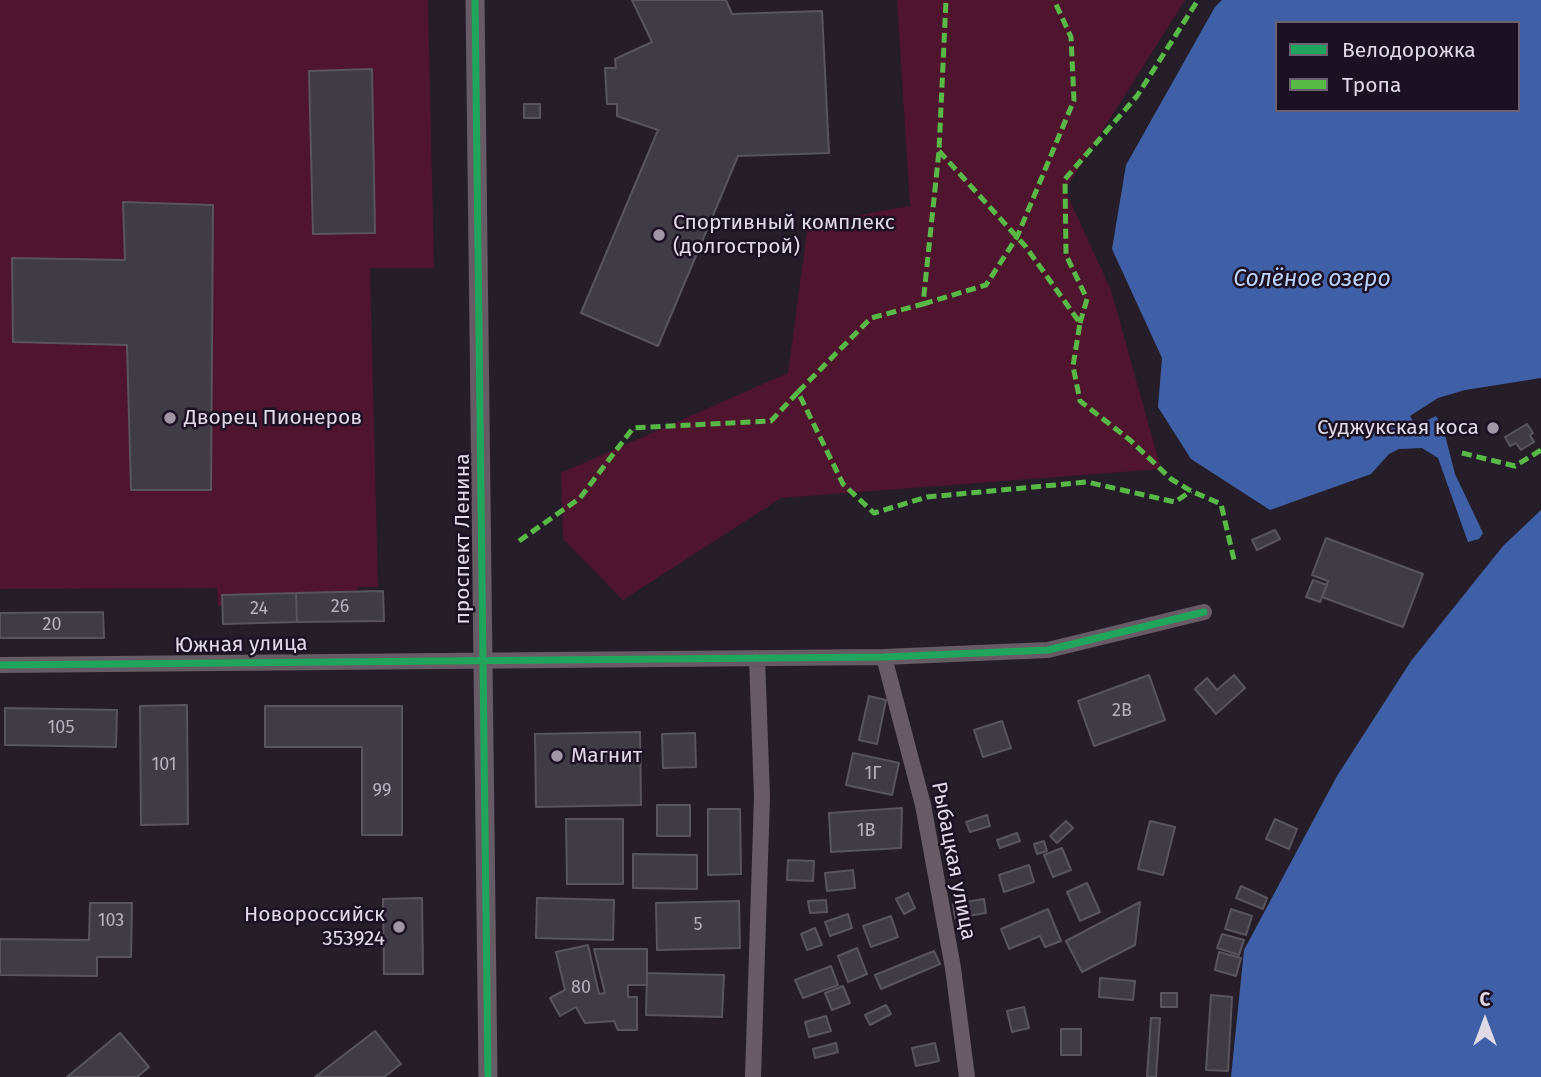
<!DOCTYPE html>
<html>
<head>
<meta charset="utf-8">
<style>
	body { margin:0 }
	#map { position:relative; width:1541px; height:1077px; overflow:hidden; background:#251e29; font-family:"Fira Sans",sans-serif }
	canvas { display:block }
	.legend { position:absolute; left:1275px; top:21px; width:245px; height:91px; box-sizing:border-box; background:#1c1123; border:2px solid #6a6171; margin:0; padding:9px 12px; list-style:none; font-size:21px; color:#e0d9e6 }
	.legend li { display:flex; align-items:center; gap:14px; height:35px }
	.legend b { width:35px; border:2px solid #6a6171 }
	.north { position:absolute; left:1450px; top:986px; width:70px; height:70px; -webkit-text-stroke:5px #1c1123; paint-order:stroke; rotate:0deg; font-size:19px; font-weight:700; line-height:28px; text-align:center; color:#e0d9e6 }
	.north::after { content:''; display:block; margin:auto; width:24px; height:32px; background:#e0d9e6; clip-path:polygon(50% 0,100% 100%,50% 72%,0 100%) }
</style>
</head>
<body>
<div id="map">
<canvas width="1541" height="1077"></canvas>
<ul class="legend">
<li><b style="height:9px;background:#20a55d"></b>Велодорожка</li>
<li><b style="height:9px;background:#58b947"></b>Тропа</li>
</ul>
<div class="north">С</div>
</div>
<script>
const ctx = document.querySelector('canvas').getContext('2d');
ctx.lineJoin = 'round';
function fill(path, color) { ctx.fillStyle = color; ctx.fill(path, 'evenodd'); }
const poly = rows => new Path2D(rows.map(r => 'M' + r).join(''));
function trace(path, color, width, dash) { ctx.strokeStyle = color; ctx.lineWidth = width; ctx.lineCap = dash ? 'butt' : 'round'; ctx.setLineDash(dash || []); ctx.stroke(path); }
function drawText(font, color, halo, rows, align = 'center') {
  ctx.font = font + ' "Fira Sans",sans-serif'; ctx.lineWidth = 5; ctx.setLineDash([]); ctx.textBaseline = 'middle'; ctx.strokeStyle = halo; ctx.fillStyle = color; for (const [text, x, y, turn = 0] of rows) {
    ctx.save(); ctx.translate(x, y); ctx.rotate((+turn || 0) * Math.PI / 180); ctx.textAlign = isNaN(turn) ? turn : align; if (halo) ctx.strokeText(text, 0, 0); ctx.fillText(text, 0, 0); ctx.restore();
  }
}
fill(poly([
	[0,0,428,0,434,268,370,268,378,587,357,587,357,603,218,606,217,588,0,589],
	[897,0,1185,0,1065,190,1111,290,1161,469,781,498,623,600,563,539,561,473,788,373,808,224,910,206]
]), '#4f142e');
fill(poly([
	[1222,0,1541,0,1541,378,1465,390,1438,398,1410,416,1416,426,1436,416,1444,431,1455,474,1483,533,1479,539,1468,542,1438,458,1422,448,1399,449,1389,454,1371,474,1270,510,1191,459,1158,407,1162,358,1112,249,1126,165,1215,7],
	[1277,23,1518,23,1518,110,1277,110],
	[1541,510,1541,1077,1231,1077,1244,950,1337,776,1411,661,1503,546]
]), '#3f60a7');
const building = poly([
	[632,0,726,0,732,14,822,11,829,153,738,156,658,346,581,313,658,130,617,116,617,104,607,104,605,68,616,68,615,59,652,42,632,0],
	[372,69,375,233,313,234,309,71,372,69],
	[524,104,540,104,540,118,524,118,524,104],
	[123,202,213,205,211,490,131,490,127,345,13,342,12,258,125,260,123,202],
	[1527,424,1533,433,1530,435,1534,442,1521,450,1516,443,1510,446,1505,437,1527,424],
	[1275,530,1280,539,1257,550,1252,540,1275,530],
	[1326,538,1423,574,1403,627,1322,597,1328,581,1312,575,1326,538],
	[1313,580,1327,585,1320,602,1306,597,1313,580],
	[383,591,384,621,297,622,296,593,383,591],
	[296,593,297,622,223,624,222,595,296,593],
	[103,612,104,638,0,638,0,613,103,612],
	[1149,675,1165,720,1094,746,1078,701,1149,675],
	[1234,675,1245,688,1216,714,1195,689,1207,678,1217,690,1234,675],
	[869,696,886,700,877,744,859,740,869,696],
	[187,705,188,824,141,825,140,706,187,705],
	[265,706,402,706,402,835,362,835,362,747,265,747,265,706],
	[5,708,117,710,116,747,5,745,5,708],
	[1002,721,1011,748,983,757,974,730,1002,721],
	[640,732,641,805,536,807,535,734,640,732],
	[695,733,696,767,663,768,662,734,695,733],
	[853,753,899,763,892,795,846,785,853,753],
	[657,805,690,805,690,836,657,836,657,805],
	[902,808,901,848,831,852,829,813,902,808],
	[708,809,740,809,741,874,708,875,708,809],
	[987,815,990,826,970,832,966,822,987,815],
	[566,819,623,819,623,884,567,884,566,819],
	[1275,819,1297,829,1289,849,1266,839,1275,819],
	[1066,821,1073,828,1057,843,1050,836,1066,821],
	[1150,821,1175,827,1163,875,1138,869,1150,821],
	[1017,833,1020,841,1000,848,997,840,1017,833],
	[1044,841,1047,851,1037,854,1034,844,1044,841],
	[1062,848,1071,870,1053,877,1044,855,1062,848],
	[633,854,697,855,697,889,633,888,633,854],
	[788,860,814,861,813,881,787,880,788,860],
	[1029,865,1034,882,1004,892,999,875,1029,865],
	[853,870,855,888,827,891,825,873,853,870],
	[1087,883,1100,912,1080,921,1067,892,1087,883],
	[1241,886,1267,898,1263,909,1236,898,1241,886],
	[908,893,915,908,904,914,896,899,908,893],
	[422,898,423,974,384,974,383,899,422,898],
	[537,898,614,900,613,940,536,938,537,898],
	[984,899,986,913,955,918,953,904,984,899],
	[826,900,827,912,810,913,808,901,826,900],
	[739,901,740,948,657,950,656,903,739,901],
	[1140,902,1135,945,1082,972,1066,941,1140,902],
	[90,903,132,903,131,957,97,957,97,976,0,975,0,939,89,940,90,903],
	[1048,909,1061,941,1045,947,1040,936,1009,949,1001,929,1048,909],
	[1231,909,1252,916,1246,935,1225,929,1231,909],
	[848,914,852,928,830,936,825,922,848,914],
	[891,916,898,937,871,947,863,926,891,916],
	[815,928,822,945,807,950,801,934,815,928],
	[1222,934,1244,940,1239,955,1217,948,1222,934],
	[588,945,599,994,605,993,594,949,647,949,647,985,628,985,628,997,637,997,637,1030,618,1030,614,1021,585,1023,576,1007,560,1016,550,998,565,990,556,952,588,945],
	[857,948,867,974,848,982,838,956,857,948],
	[934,951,940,964,881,989,875,975,934,951],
	[1219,952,1241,958,1236,976,1215,970,1219,952],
	[831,966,838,985,803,998,795,980,831,966],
	[647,973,724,975,722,1017,646,1015,647,973],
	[1100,978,1135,981,1133,1000,1099,997,1100,978],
	[843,986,850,1003,832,1010,825,993,843,986],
	[1161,993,1177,993,1177,1007,1161,1007,1161,993],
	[1211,995,1232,997,1228,1071,1206,1070,1211,995],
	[886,1005,891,1014,870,1025,865,1015,886,1005],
	[1024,1007,1029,1028,1012,1032,1007,1011,1024,1007],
	[826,1016,831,1031,809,1037,805,1022,826,1016],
	[1151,1018,1160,1018,1156,1077,1147,1077,1151,1018],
	[1061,1029,1081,1029,1081,1055,1061,1055,1061,1029],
	[375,1031,401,1064,384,1077,315,1077,375,1031],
	[120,1033,149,1067,137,1077,67,1077,120,1033],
	[836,1043,838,1052,815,1058,813,1049,836,1043],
	[935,1043,939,1061,916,1066,912,1048,935,1043]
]);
fill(building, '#3f3c46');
trace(building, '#59555f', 2);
trace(poly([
	[884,657,923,805,953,968,967,1077],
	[0,665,884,657,1048,650,1204,612],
	[753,1077,762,797,757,658]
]), '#675c65', 16);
trace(poly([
	[475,0,488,1077]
]), '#675c65', 19);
trace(poly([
	[939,151,1026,247,1080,323,1073,366,1080,401,1130,440,1171,479,1191,491,1221,504,1235,564],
	[923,304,986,285,1017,237,1074,100,1071,37,1054,0],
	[1080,323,1087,299,1066,255,1065,179,1137,96,1198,0],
	[798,392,871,318,923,304,939,151,946,0],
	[1462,453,1515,466,1541,450],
	[519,541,580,498,633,428,771,421,798,392,843,484,874,513,927,497,1087,482,1175,502,1191,491]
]), '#58b947', 5, [10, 5]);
trace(poly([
	[475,0,488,1077],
	[0,665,884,657,1048,650,1204,612]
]), '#20a55d', 7);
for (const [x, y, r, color] of [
	[659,235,7,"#9f98a4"],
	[170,418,7,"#9f98a4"],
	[1493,428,7,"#9f98a4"],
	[557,756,7,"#9f98a4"],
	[399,927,7,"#9f98a4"]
]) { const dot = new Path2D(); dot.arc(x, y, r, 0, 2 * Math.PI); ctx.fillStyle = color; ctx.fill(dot); trace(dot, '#1c1123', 2.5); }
drawText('18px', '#b8b2be', null, [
	["26",340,607],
	["24",259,609],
	["20",52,625],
	["2В",1122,711],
	["105",61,728],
	["101",164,765],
	["1Г",873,774],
	["99",382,791],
	["1В",866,831],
	["103",111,921],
	["5",698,925],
	["80",581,988]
]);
drawText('21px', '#e0d9e6', '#1c1123', [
	["Спортивный комплекс",673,223],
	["(долгострой)",673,247],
	["Дворец Пионеров",184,418],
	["Суджукская коса",1479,428,"right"],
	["Магнит",571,756],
	["Новороссийск",385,915,"right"],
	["353924",385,939,"right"]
], 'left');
drawText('21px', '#e0d9e6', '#1c1123', [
	["проспект Ленина",463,539,-90],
	["Южная улица",241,645,-1],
	["Рыбацкая улица",953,861,79]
]);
drawText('italic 23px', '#bcd2fc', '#1c1123', [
	["Солёное озеро",1312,280]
]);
</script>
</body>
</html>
